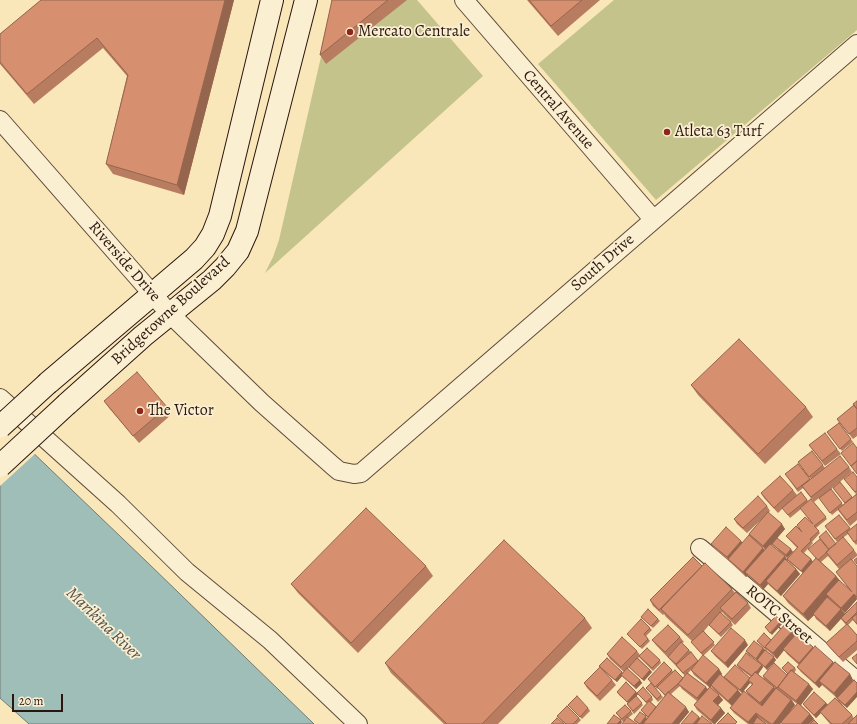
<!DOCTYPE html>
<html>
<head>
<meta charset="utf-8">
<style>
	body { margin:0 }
	#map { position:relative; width:857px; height:724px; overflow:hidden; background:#f9e6b9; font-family:Alegreya,serif }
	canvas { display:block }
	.scale { position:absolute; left:12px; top:694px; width:51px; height:18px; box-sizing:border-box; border:2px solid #2a160f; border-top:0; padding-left:5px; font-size:12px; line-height:14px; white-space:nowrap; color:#2a160f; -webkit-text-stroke:3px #fbefd2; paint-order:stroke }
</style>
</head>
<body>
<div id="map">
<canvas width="857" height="724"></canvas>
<div class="scale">20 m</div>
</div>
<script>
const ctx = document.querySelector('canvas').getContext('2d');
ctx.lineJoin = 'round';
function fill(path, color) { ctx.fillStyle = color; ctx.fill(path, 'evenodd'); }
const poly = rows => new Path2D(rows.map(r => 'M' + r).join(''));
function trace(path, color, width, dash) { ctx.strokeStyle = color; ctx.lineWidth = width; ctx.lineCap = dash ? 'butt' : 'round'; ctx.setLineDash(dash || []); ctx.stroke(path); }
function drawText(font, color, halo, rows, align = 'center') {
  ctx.font = font + ' Alegreya,serif'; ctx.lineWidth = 3.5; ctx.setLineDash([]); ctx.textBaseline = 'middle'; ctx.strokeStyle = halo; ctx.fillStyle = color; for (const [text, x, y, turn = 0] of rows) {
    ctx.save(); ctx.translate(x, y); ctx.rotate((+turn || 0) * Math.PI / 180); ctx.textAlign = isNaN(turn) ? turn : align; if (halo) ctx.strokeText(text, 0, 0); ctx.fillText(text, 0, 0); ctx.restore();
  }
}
fill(poly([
	[334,0,417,0,483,76,265,273,273,257,279,240],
	[614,0,857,0,857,30,656,200,538,64]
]), '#c3c38b');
const water = poly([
	[0,421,147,562,314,724,29,724,0,698,0,421]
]);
fill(water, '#a0beb8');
trace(water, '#717b74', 1);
fill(poly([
	[0,419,36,453,0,486]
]), '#f9e6b9');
const street = poly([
	[464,0,653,219],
	[0,120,170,314,262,403,333,466,339,471,354,474,361,473,857,44],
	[0,398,118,504,187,572,270,640,358,724],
	[700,548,857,681]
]);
const secondary = poly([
	[48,383,194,259,205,247,213,234,220,216,272,0],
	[67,404,143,336,212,280,225,267,238,251,247,231,306,0]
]);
trace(street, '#5e4a3a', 20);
trace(secondary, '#2a160f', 24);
trace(street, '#fbefd2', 18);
trace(secondary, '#fbefd2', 22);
const secondaryBridge = poly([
	[0,427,48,383],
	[0,466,67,404]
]);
trace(secondaryBridge, '#2a160f', 24, []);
trace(secondaryBridge, '#fbefd2', 22);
fill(poly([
	[41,0,234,0,184,195,113,174,106,164,127,76,103,48,34,104,0,64,0,34],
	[332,0,407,0,326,64,320,55],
	[527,0,600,0,558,36],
	[691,385,806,407,813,417,765,464,698,395],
	[104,401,167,407,172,414,139,443,109,408],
	[857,401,857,436,853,439,837,419,854,405],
	[839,423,853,442,842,451,827,432],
	[809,445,837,449,841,454,825,466],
	[812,451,825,468,849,467,852,472,831,489,843,505,845,503,833,488,840,482,852,498,856,494,844,479,857,477,857,520,850,526,838,510,832,515,819,498,814,502,803,488,798,492,785,474,798,464,810,480,811,479,798,462],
	[793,490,797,495,793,499,801,492,808,501,811,499,827,519,816,528,820,533,812,542,813,543,804,553,811,559,813,562,836,544,854,550,857,554,857,556,852,560,857,566,857,599,845,613,842,610,845,614,857,602,857,625,853,620,848,625,857,635,857,650,843,662,830,648,826,643,846,625,841,619,830,631,816,619,814,615,808,621,788,603,783,596,803,573,789,562,787,559,797,548,786,536,801,531,812,523,801,509,790,518,783,508,778,513,764,498,761,493],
	[828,556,839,569,836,572,850,590,841,582,836,576,821,562],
	[767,506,770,511,768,513,785,529,777,538,793,552,787,558,774,546,772,544,771,545,788,562,796,569,800,574,781,596,770,586,768,584,763,590,748,575,746,577,730,562,715,549,711,544,741,541,742,543,763,548,764,550,765,549,753,539,749,534,763,518,747,533,737,524,734,519],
	[839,515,850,529,857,524,857,544,856,545,848,534,837,542,825,526],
	[426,566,433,576,358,653,298,593,291,584],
	[702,566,732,589,735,593,748,603,751,608,735,625,722,612,721,613,731,622,733,625,721,637,709,625,704,631,715,645,703,656,719,669,722,674,721,675,726,679,724,677,750,678,751,677,739,668,737,665,762,665,763,667,758,674,775,689,775,688,764,679,763,676,788,674,782,668,795,668,796,670,794,673,813,689,801,705,810,714,814,719,809,724,782,724,781,723,780,724,767,724,759,718,766,724,748,724,734,713,730,708,732,706,714,690,711,686,711,687,723,700,718,705,725,713,715,724,713,724,697,710,694,705,697,701,682,689,680,686,671,694,689,712,679,724,638,724,634,720,647,719,648,718,641,710,647,704,637,693,652,697,653,700,651,702,656,707,665,696,658,688,657,689,648,679,672,670,673,672,683,678,685,676,676,666,656,645,652,640,680,637,684,642,682,643,691,652,691,653,698,661,703,656,693,644,691,642,692,641,666,617,664,614,663,615,653,606,650,600],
	[691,670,694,675,709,687,708,689,688,673],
	[750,683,752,685,746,691,749,696,741,694,732,684,742,693],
	[792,700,797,704,789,713,795,705],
	[641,617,658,619,660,621,653,628],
	[585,618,592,628,498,724,444,724,391,673,385,663],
	[650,628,652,630,646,636,650,641,642,649,627,634],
	[797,634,813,648,850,674,853,680,847,708,838,701,837,698,822,685,819,688,801,672,797,667,799,665,787,654,784,650,777,659,767,650,767,651,757,641,771,640],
	[748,645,728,668,715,656,711,651],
	[763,648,776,660,767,670,758,661,748,654,746,651],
	[637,651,640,655,660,660,661,663,653,671,639,657,638,658,652,672,644,681,629,667,628,669,640,680,642,683,636,689,622,676,617,682,601,669,599,666,623,673,624,672,610,659,607,654],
	[612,680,616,685,600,701,587,688,584,683],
	[646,688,661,695,663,697,658,702],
	[617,692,636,692,638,694,636,697,643,705,634,714,627,704,628,703,619,695],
	[826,703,828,705,852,715,857,724,830,724,824,717,821,713,816,718,805,707,803,704],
	[568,705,588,708,590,711,582,719],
	[631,711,633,714,623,722,616,713],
	[557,716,579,718,581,720,577,724,565,724]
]), '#b87c60');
fill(poly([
	[225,0,234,0,184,195,177,185],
	[782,524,785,529,766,551,763,546],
	[741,541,745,546,728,559,730,562,727,557],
	[763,548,767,553,745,572,748,575,746,577,743,572],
	[791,549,793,552,787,558,786,555],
	[785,556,788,561,769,583,766,581,768,584,763,590,760,585],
	[811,559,813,562,803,573,801,571],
	[796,569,800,574,781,596,777,591],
	[836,576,842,583,826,594,829,598,813,614,814,615,808,621,803,614],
	[854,594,857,599,845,613,841,608],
	[841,609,845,614,830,631,826,626],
	[781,621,783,623,772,635,770,633],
	[794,629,797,634,777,659,773,653],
	[745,640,748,645,728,668,725,663],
	[813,647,816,652,802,668,799,663],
	[763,648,765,651,757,661,756,659],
	[774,657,776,660,767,670,765,667],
	[833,662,837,667,819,681,822,685,819,688,815,683],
	[762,665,763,667,755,679,753,677],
	[719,669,722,674,710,688,706,683],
	[650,670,652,672,644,681,642,679],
	[622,672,624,674,621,675,622,676,617,682,615,680],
	[850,674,853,680,837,699,834,693],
	[640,680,642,683,636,689,634,686],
	[749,680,750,683,742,693,740,690],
	[809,684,813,689,800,706,796,701],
	[706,687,709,692,701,703,697,698],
	[774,687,777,692,764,708,760,703],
	[738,690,742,695,732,706,728,701],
	[636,692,638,694,629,704,627,702],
	[857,692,857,697,847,708,845,705],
	[719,695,723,700,717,706,713,701],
	[791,700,795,705,780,724,773,724],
	[826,703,828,705,816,718,814,715],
	[686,707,689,712,679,724,672,724],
	[721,708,725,713,715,724,714,724,711,720],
	[756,713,759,718,754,724,750,724,748,722],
	[810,714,814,719,809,724,801,724],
	[646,716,647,719,643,724,640,724],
	[699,717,701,719,697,724,693,724],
	[621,720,622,722,621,724,617,724]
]), '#96654e');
const building = poly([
	[41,0,225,0,177,185,106,164,128,75,97,38,27,94,0,62,0,34,41,0],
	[332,0,388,0,320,55,332,0],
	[529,0,582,0,551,26,529,0],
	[739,339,806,407,758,454,691,385,739,339],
	[137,372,167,407,133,436,104,401,137,372],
	[857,401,857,409,853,404,857,401],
	[854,405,857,409,857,428,849,434,837,419,854,405],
	[839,423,851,439,840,449,827,432,839,423],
	[825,433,837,449,822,461,809,445,825,433],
	[853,443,857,448,857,461,851,466,841,453,853,443],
	[812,451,823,465,809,477,798,462,812,451],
	[840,456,849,467,811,497,802,486,840,456],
	[857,461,857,474,851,466,857,461],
	[798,464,810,479,797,489,785,474,798,464],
	[853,472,857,477,857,491,855,492,844,479,853,472],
	[780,476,793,490,774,508,761,493,780,476],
	[840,482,852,497,845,503,833,488,840,482],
	[831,489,842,503,830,513,819,498,831,489],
	[801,492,807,500,788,515,782,508,801,492],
	[857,494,857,512,847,520,838,509,857,494],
	[758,496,767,506,743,528,734,519,758,496],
	[811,499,826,517,814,526,819,531,810,539,811,541,801,551,811,559,801,571,787,559,798,547,786,536,796,526,802,532,797,525,805,517,813,524,800,508,811,499],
	[366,508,426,566,351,643,291,584,366,508],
	[768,512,782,524,763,546,749,534,768,512],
	[839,515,850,528,835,539,825,526,839,515],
	[857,524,857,540,854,542,847,532,857,524],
	[726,527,741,541,727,557,711,544,726,527],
	[826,531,836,544,829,549,819,537,826,531],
	[749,535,763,548,743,572,728,559,749,535],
	[843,537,854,550,837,565,826,552,843,537],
	[777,538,791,549,786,555,772,544,777,538],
	[820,539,829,550,826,552,826,553,818,560,816,558,808,549,820,539],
	[504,540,585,618,482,724,447,724,385,663,504,540],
	[770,544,785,556,760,585,745,572,770,544],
	[693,557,702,566,659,610,650,600,693,557],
	[816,558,836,576,803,614,783,596,816,558],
	[857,558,857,564,854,560,857,558],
	[785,559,796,569,777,591,766,581,785,559],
	[851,559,857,566,857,597,854,594,841,608,826,594,839,580,852,592,836,572,851,559],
	[705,563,732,589,688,635,661,609,705,563],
	[736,592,748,603,732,619,720,608,736,592],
	[827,597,841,609,826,626,813,614,827,597],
	[857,602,857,612,846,623,841,618,857,602],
	[648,609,658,619,651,626,641,617,648,609],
	[720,612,731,622,719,634,709,625,720,612],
	[857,614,857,624,852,618,857,614],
	[776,616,781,621,770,633,765,627,776,616],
	[641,619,650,628,644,634,648,639,640,647,627,634,641,619],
	[786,623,794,629,773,653,765,647,786,623],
	[847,624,857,635,857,641,839,657,826,643,847,624],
	[668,625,680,637,665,652,652,640,668,625],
	[731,628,745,640,725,663,711,651,731,628],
	[703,631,714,642,701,653,691,642,703,631],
	[764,633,771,640,765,647,766,647,765,648,757,641,764,633],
	[797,633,813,647,799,663,783,649,797,633],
	[622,637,637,651,621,667,607,654,622,637],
	[754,641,763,648,756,659,746,651,754,641],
	[681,642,689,650,676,664,668,657,681,642],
	[815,646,833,662,815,683,797,667,815,646],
	[647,648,660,660,652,668,639,656,647,648],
	[765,650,774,657,765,667,757,660,765,650],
	[691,652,698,661,683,673,676,665,691,652],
	[746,653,762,665,756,672,755,672,752,676,737,665,746,653],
	[857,654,857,664,852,658,857,654],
	[703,655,719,669,706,683,691,670,703,655],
	[607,658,622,672,615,680,599,666,607,658],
	[637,658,650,670,642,679,629,667,637,658],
	[664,662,672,670,655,687,648,679,664,662],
	[788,662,795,668,791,671,791,670,788,674,782,668,788,662],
	[835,662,850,674,834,693,819,681,835,662],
	[774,663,787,675,777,688,763,676,774,663],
	[735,665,750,678,740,690,724,677,735,665],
	[600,667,612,680,597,696,584,683,600,667],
	[627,668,640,680,634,686,621,675,627,668],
	[675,670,683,678,680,682,665,695,657,687,675,670],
	[791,670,809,684,796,701,778,687,791,670],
	[755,672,774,687,760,703,746,691,753,684,748,680,755,672],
	[687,673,706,687,697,698,678,684,687,673],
	[720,674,738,690,728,701,711,685,720,674],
	[854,680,857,683,857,692,845,705,837,698,854,680],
	[626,682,636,692,627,702,617,692,626,682],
	[651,683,661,695,657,699,646,688,651,683],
	[643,687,652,697,646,702,637,693,643,687],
	[710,687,719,695,713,701,721,708,711,720,694,705,710,687],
	[776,688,791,700,773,724,771,724,756,713,748,722,730,708,744,691,762,706,776,688],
	[668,692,686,707,672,724,643,724,668,692],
	[814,692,826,703,814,715,803,704,814,692],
	[577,696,588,708,580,717,568,705,577,696],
	[636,696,642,703,633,711,627,704,636,696],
	[835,698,852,715,842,724,832,724,820,712,835,698],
	[649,701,656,707,648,717,641,710,649,701],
	[798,703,810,714,801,724,783,724,781,722,798,703],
	[625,705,631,711,622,719,616,713,625,705],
	[567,706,579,718,573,724,566,724,557,716,567,706],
	[692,711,699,717,693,724,681,724,692,711],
	[640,712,646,716,640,724,634,720,640,712],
	[728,713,737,722,735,724,717,724,728,713],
	[614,715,621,720,617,724,607,724,614,715],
	[857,715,857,724,848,724,857,715],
	[702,716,712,724,696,724,702,716],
	[627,717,637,724,622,724,627,717],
	[757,717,766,724,753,724,757,717],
	[557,718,564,724,551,724,557,718],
	[814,720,818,724,810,724,814,720]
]);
fill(building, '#d69070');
trace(building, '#96654e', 1);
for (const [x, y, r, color] of [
	[350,32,4,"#8f2418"],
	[667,132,4,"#8f2418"],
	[140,411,4,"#8f2418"]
]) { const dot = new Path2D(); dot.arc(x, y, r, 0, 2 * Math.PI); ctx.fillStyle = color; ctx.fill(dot); trace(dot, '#fbefd2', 1.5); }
drawText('16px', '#2a160f', '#fbefd2', [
	["Mercato Centrale",358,32],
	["Atleta 63 Turf",675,132],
	["The Victor",148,411]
], 'left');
drawText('16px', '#2a160f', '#fbefd2', [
	["Central Avenue",558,110,49],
	["Riverside Drive",124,262,49],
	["South Drive",603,263,-41],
	["Bridgetowne Boulevard",171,311,-42],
	["ROTC Street",779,615,40]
]);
drawText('italic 17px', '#53514a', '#fbefd2', [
	["Marikina River",103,624,44]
]);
</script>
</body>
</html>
